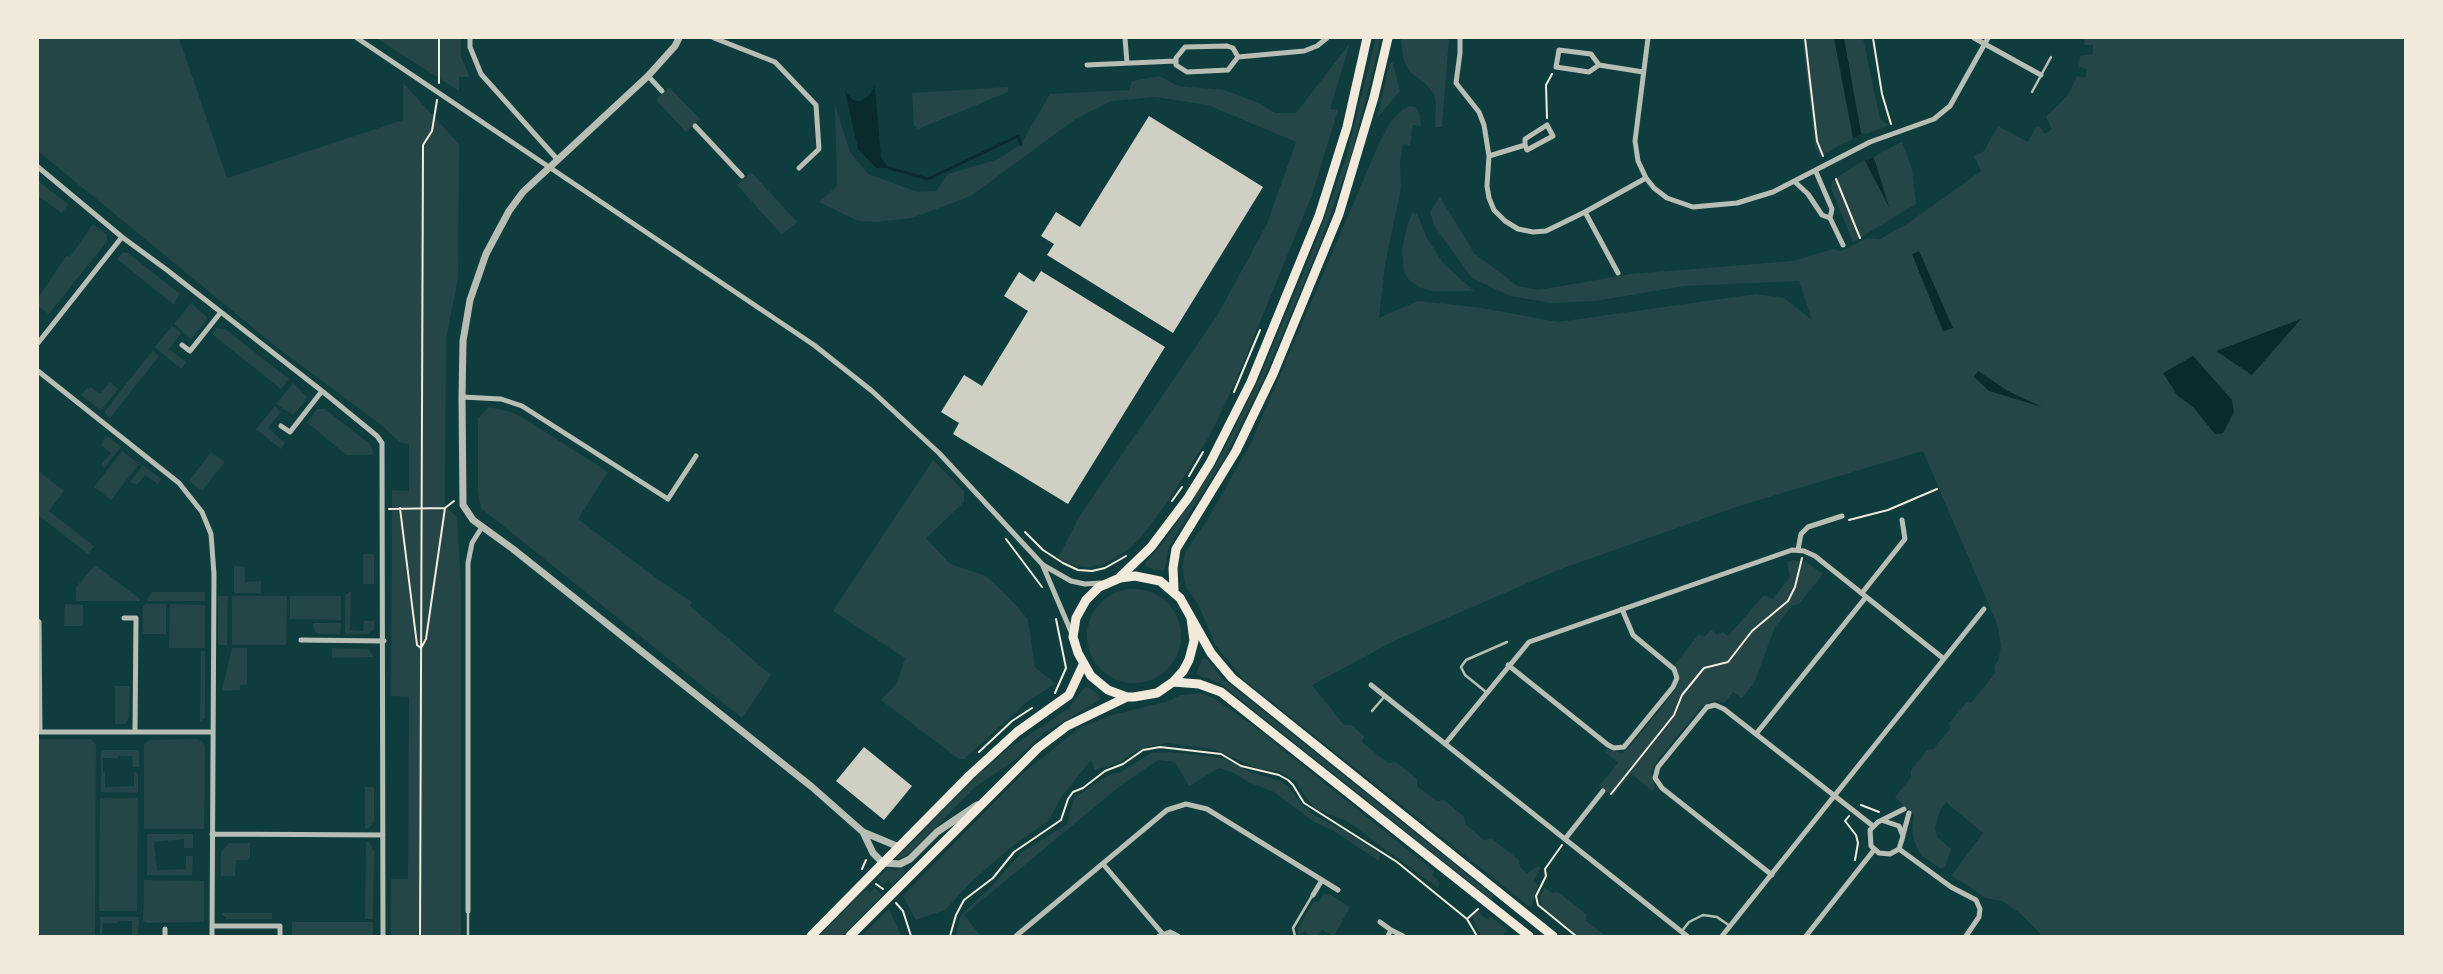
<!DOCTYPE html>
<html>
<head>
<meta charset="utf-8">
<style>
	body { margin:0 }
	#map { position:relative; width:2443px; height:974px; overflow:hidden; background:#0f3d3e; font-family:"DejaVu Sans",sans-serif }
	canvas { display:block }
	.frame { position:absolute; inset:0; border:39px solid #f1e9da; pointer-events:none }
</style>
</head>
<body>
<div id="map">
<canvas width="2443" height="974"></canvas>
<div class="frame"></div>
</div>
<script>
const ctx = document.querySelector('canvas').getContext('2d');
ctx.lineJoin = 'round';
function fill(path, color) { ctx.fillStyle = color; ctx.fill(path, 'evenodd'); }
const poly = rows => new Path2D(rows.map(r => 'M' + r).join(''));
function trace(path, color, width, dash) { ctx.strokeStyle = color; ctx.lineWidth = width; ctx.lineCap = dash ? 'butt' : 'round'; ctx.setLineDash(dash || []); ctx.stroke(path); }
fill(poly([
	[38,38,179,38,227,178,403,120,403,83,459,144,458,278,446,339,445,502,446,507,457,517,461,583,461,936,391,936,391,879,408,879,409,697,391,696,392,490,409,491,409,444,401,443,380,424,274,345,38,151],
	[376,38,461,38,461,57,470,77,459,77,459,91],
	[1376,38,1381,38,1350,160,1318,249,1263,381,1223,461,1172,541,1168,550,1165,568,1162,571,1146,567,1145,563,1165,540,1219,459,1259,379,1314,247,1346,158],
	[1401,38,1449,38,1442,127,1435,127,1436,102,1434,94,1426,84,1409,71,1403,58],
	[1802,38,1863,38,1880,119,1889,125,1844,143,1819,157,1815,146],
	[2085,38,2405,38,2405,936,2042,936,2021,914,2002,901,1985,898,1975,890,1951,876,1983,833,1946,802,1939,813,1935,828,1937,837,1951,849,1945,867,1941,869,1921,855,1914,841,1912,827,1914,815,1895,797,1911,777,1911,770,1927,750,1933,749,1950,729,1949,723,1967,702,1972,702,1995,673,1994,666,1999,659,2001,645,1997,624,1923,451,1739,506,1558,570,1396,640,1312,685,1344,725,1351,725,1364,736,1362,742,1388,763,1396,762,1417,779,1417,786,1437,801,1444,800,1464,817,1465,824,1484,840,1492,839,1519,860,1520,867,1527,873,1538,866,1541,868,1533,881,1538,885,1531,908,1243,679,1216,646,1198,604,1186,587,1182,566,1186,551,1209,517,1251,443,1380,141,1392,120,1402,110,1410,106,1416,107,1420,115,1421,126,1413,125,1410,145,1403,144,1400,163,1401,188,1385,265,1379,318,1418,301,1482,308,1558,322,1756,294,1784,298,1812,320,1799,281,1684,286,1596,301,1551,303,1510,296,1472,278,1435,227,1430,212,1440,197,1474,253,1518,286,1538,290,1631,274,1793,261,1833,249,1841,251,1868,238,1880,239,1907,224,1981,171,1974,156,1984,151,1998,126,2028,142,2036,127,2039,126,2045,134,2052,129,2046,117,2068,95,2077,76,2085,78,2087,69,2079,67,2080,56,2093,54,2093,45,2084,45],
	[1350,43,1330,109,1338,110,1312,195,1235,383,1210,435,1171,497,1142,536,1129,549,1104,564,1087,567,1073,565,1058,558,1079,517,1217,316,1267,224,1296,142,1208,105,1155,97,1111,101,1074,120,971,196,912,218,877,222,858,221,819,202,837,186,835,105,850,152,868,174,918,192,936,191,948,174,999,159,1018,146,1023,147,1021,144,1050,94,1129,90,1132,81,1159,76,1178,86,1224,90,1259,103,1275,113,1296,113],
	[1390,62,1393,63,1400,91,1377,118],
	[669,87,700,119,686,132,656,100],
	[1008,87,1008,92,918,129,914,125,912,93],
	[1902,142,1912,169,1916,204,1853,242,1831,188,1832,181,1854,166],
	[751,172,797,222,782,235,737,185],
	[38,181,68,204,62,213,38,196],
	[1412,213,1417,214,1427,238,1443,263,1474,291,1432,291,1419,287,1409,280,1404,272,1402,250,1407,227],
	[93,224,107,235,107,241,49,314,38,306,38,298,66,256,70,257],
	[122,253,128,253,180,294,173,304,117,259],
	[191,303,208,318,191,339,174,324],
	[172,326,181,333,169,349,186,362,181,369,155,347],
	[217,328,225,329,289,379,281,389,212,334],
	[153,350,159,356,110,418,105,414,105,411],
	[110,382,118,389,102,409,100,410,81,395,87,388,89,389,91,387,100,394],
	[293,383,307,397,306,400,293,415,276,404],
	[275,406,281,412,268,428,285,443,281,449,256,429],
	[489,407,511,412,525,419,608,472,578,519,656,578,692,602,690,606,771,675,742,718,481,508,478,491,478,418],
	[317,409,325,409,370,444,374,453,371,455,346,455,307,422],
	[106,435,121,447,104,468,101,465,111,453,101,445],
	[122,451,139,464,111,500,94,487],
	[211,452,225,462,202,491,189,481],
	[933,460,964,491,964,502,926,538,950,564,986,576,1008,597,1028,619,1035,667,1055,684,1028,701,964,759,959,759,881,700,897,683,905,658,833,611],
	[143,465,161,479,158,484,145,475,137,485,130,482],
	[38,471,64,491,49,511,94,546,88,554,38,515],
	[363,554,374,554,374,584,363,584],
	[1792,560,1806,562,1823,574,1799,604,1793,605,1775,627,1754,683,1742,698,1733,692,1724,703,1716,700,1701,707,1654,765,1651,773,1655,787,1652,791,1633,775,1630,775,1613,796,1599,786,1618,763,1605,752,1607,749,1622,753,1629,748,1677,688,1680,679,1675,664,1699,634,1704,637,1711,630,1718,635,1722,632,1728,636,1764,595,1773,599,1790,577,1787,562],
	[95,565,139,598,140,601,76,601,76,587],
	[234,566,245,567,245,582,261,581,261,593,234,593],
	'1087 636a47 47 0 1 1 94 0a47 47 0 1 1-94 0Z',
	[351,591,350,630,363,631,364,621,374,621,374,629,368,634,345,634,345,595],
	[153,592,205,592,205,601,148,601,147,599],
	[218,596,228,596,227,645,218,645],
	[232,596,287,596,286,645,232,645],
	[290,596,341,596,341,620,290,619],
	[65,604,83,605,83,626,64,626],
	[146,604,166,604,166,634,143,634,143,606],
	[170,604,205,605,205,648,169,648],
	[313,623,341,623,340,634,319,634,315,632],
	[232,648,247,648,247,685,240,685,240,690,222,691],
	[332,648,368,649,374,657,332,658],
	[201,651,205,651,205,718,200,722],
	[1206,658,1223,679,1493,895,1491,899,1221,684,1196,674,1202,659],
	[115,686,130,686,129,718,125,724,115,724],
	[1088,687,1099,695,1100,700,1044,733,1015,760,975,787,909,854,898,859,897,857,979,774,1008,749,1069,708,1084,688],
	[1201,693,1215,699,1250,723,1434,871,1432,875,1440,883,1438,888,1347,821,1314,808,1295,781,1281,772,1257,768,1213,749,1168,743,1150,746,1133,753,1121,762,1095,770,1091,760,1062,796,1048,821,1010,848,971,882,945,910,916,920,903,896,1023,773,1081,727,1112,715,1169,701,1180,695],
	[38,739,91,739,96,745,95,936,38,936],
	[197,739,202,741,205,746,204,829,144,829,144,744,150,740],
	[101,750,139,750,139,767,133,767,132,756,118,756,118,758,103,758,103,772,105,772,105,787,134,786,134,772,138,773,138,793,101,792],
	[1170,752,1223,758,1250,772,1281,781,1289,787,1301,804,1315,816,1347,832,1380,854,1379,861,1332,830,1314,822,1274,792,1248,782,1232,772,1219,768,1189,786,1175,762,1158,760,1120,786,964,915,981,936,956,936,961,915,992,886,1021,853,1067,824,1074,798,1107,776,1121,772,1151,753],
	[365,787,374,787,374,822,368,829,365,828],
	[100,798,138,798,137,911,99,911],
	[147,834,193,834,193,848,184,848,184,839,154,842,157,870,186,869,186,856,193,856,192,875,147,875],
	[366,842,369,842,374,851,373,919,365,919],
	[229,843,250,843,250,856,248,860,236,860,235,876,221,876,221,852],
	[888,868,896,870,903,868,906,871,892,885,888,880,883,885,877,878],
	[144,880,204,881,204,922,147,923,143,921],
	[1544,887,1552,893,1558,892,1586,914,1586,921,1606,936,1579,936,1542,908,1540,897],
	[875,888,882,895,842,936,819,936,866,889,870,893],
	[1324,894,1329,894,1350,907,1334,936,1322,930,1318,936,1309,936,1305,931,1298,936,1298,928,1314,901,1318,903],
	[889,909,901,936,862,936],
	[1477,911,1487,919,1490,916,1508,930,1502,936,1481,936,1472,917],
	[222,913,272,913,272,919,226,919],
	[100,917,139,917,138,936,132,936,132,921,118,921,117,923,103,923,102,936,100,936],
	[292,922,373,922,373,936,292,936]
]), '#244646');
fill(poly([
	[1834,38,1844,38,1861,133,1875,161,1889,207,1853,138],
	[875,86,881,158,889,168,876,168,858,149,845,91,853,100,860,101,868,97],
	[1919,251,1953,328,1943,331,1912,254],
	[2301,319,2252,375,2216,351],
	[2193,356,2232,400,2234,412,2223,433,2215,434,2194,408,2177,395,2163,373],
	[1978,371,2008,391,2042,407,1989,391,1974,377]
]), '#0a2a2b');
fill(poly([
	[1864,133,1876,156,1862,162,1851,139]
]), '#0f3d3e');
trace(poly([
	[889,168,928,179,1018,136,1021,144]
]), '#0a2a2b', 3);
fill(poly([
	[1149,116,1263,187,1173,333,1047,255,1054,244,1041,236,1056,212,1080,227],
	[1041,271,1165,347,1068,504,953,434,959,423,941,412,964,375,982,386,1028,311,1004,296,1019,272,1034,282],
	[864,747,912,786,884,820,836,781]
]), '#cfcfc3');
trace(poly([
	[439,38,439,83],
	[1805,38,1817,141,1823,156],
	[1873,38,1882,94,1891,124],
	[1547,118,1546,85,1552,74],
	[1836,179,1860,238],
	[1234,392,1260,330],
	[1189,476,1203,452],
	[1172,501,1182,487],
	[400,508,417,645,421,648,426,639,445,508],
	[389,509,445,508,454,501],
	[1849,520,1888,510,1937,489],
	[1025,532,1043,550,1063,563,1078,570,1092,571,1105,568,1126,556],
	[1006,539,1042,587],
	[1055,693,1066,668,1056,619],
	[979,752,1012,721,1032,708],
	[1611,794,1674,715,1682,695,1704,668,1728,662,1752,631,1788,601,1795,587,1802,558],
	[1861,805,1879,812],
	[1849,816,1845,821,1856,835,1858,843,1855,860],
	[1562,845,1545,869,1546,876,1536,896,1538,905,1576,936],
	[862,869,866,860],
	[876,884,883,889],
	[896,903,903,911,911,936],
	[1467,919,1478,909],
	[420,936,423,145,432,131,437,100],
	[950,936,956,915,964,900,993,878,1014,852,1061,820,1068,799,1073,792,1083,788,1105,771,1123,764,1143,750,1160,747,1221,754,1241,766,1279,775,1288,780,1293,785,1304,803,1397,862,1467,919,1477,936]
]), '#f1e9da', 2);
trace(poly([
	[2032,92,2051,57],
	[1486,692,1465,675,1461,667,1466,660,1507,642],
	[1372,711,1384,697],
	[1682,931,1689,922,1703,915,1717,917,1730,926],
	[468,936,468,911],
	[1295,936,1293,928,1312,896]
]), '#b8beb3', 2.5);
trace(poly([
	[357,38,814,345,872,391,939,453,1043,565,1071,581,1085,584,1101,583],
	[470,38,470,47,481,74,557,159],
	[714,38,775,62,816,105,819,149,799,168],
	[1125,38,1127,63],
	[1460,38,1460,53,1456,83,1479,112,1484,125,1489,156,1487,186,1489,198,1494,210,1505,221,1518,229,1533,232,1546,231,1585,212,1646,178],
	[1648,38,1635,141,1638,161,1646,178,1654,188,1667,198,1693,207,1737,203,1773,192,1870,142,1934,119,1950,106,1988,38],
	[1974,38,2041,75],
	[1227,46,1233,48,1238,57,1228,70,1187,72,1176,65,1176,58,1185,47,1227,46],
	[1559,50,1591,54,1599,65,1589,72,1556,67,1559,50],
	[1238,57,1304,51,1317,46,1327,38],
	[1087,65,1175,61],
	[1599,65,1643,72],
	[648,76,662,91],
	[695,126,742,176],
	[1489,156,1525,145,1525,139,1547,125,1553,136,1527,150,1525,145],
	[38,167,122,237,167,270,322,391,377,436,382,443,383,936],
	[1816,172,1832,209,1830,218,1843,245],
	[1795,182,1808,194,1822,215,1830,218],
	[1585,212,1618,273],
	[38,343,122,237],
	[182,345,190,351,221,312],
	[38,371,179,483,202,512,211,534,214,574,212,936],
	[462,397,501,399,522,406,668,499,696,456],
	[281,426,290,432,322,391],
	[1798,550,1801,534,1808,527,1842,516],
	[1043,566,1072,634],
	[1862,593,1905,539,1902,520],
	[124,618,136,618,135,732],
	[38,621,39,622,40,732],
	[301,640,384,641],
	[1508,665,1608,745,1614,748,1624,747,1673,687,1677,678,1674,669,1633,635,1622,609],
	[1371,685,1687,936],
	[38,732,213,732],
	[1756,734,1866,597],
	[1445,744,1529,642,1792,550,1804,551,1815,556,1944,659],
	[1884,821,1899,826,1903,836,1899,849,1890,854,1879,853,1871,846,1870,830,1878,822,1904,809],
	[212,834,383,835],
	[1903,835,1909,813],
	[1565,839,1603,791],
	[1899,849,1951,887,1976,900,1980,909,1979,917,1966,936],
	[1103,864,1162,933],
	[1772,875,1662,788,1655,778,1658,767,1707,707,1715,705,1724,709,1873,826],
	[1313,895,1322,880],
	[468,911,468,563,472,543,482,527],
	[1380,922,1391,930,1388,936],
	[212,926,280,926,280,936],
	[165,929,165,936],
	[1391,930,1403,936],
	[1016,936,1167,810,1186,804,1207,809,1338,890],
	[1159,936,1170,932,1178,936],
	[1722,936,1984,609],
	[1806,936,1874,850]
]), '#b8beb3', 5);
trace(poly([
	[679,38,675,46,648,76,523,192,509,211,486,254,470,300,463,341,462,397,463,505,473,520,513,549,812,787,863,832,899,847],
	[863,832,873,853,883,863,900,864,910,859,937,832,977,805]
]), '#b8beb3', 7);
trace(poly([
	[1120,577,1151,547,1188,498,1210,463,1251,382,1319,216,1347,127,1367,38],
	[1174,590,1173,568,1176,549,1236,451,1273,374,1339,214,1374,97,1388,38],
	[1191,618,1194,641,1189,660,1183,671,1173,682,1157,693,1134,697,1127,697,1108,690,1091,676,1078,653,1073,637,1076,618,1086,600,1099,587,1120,578,1135,576,1160,581,1180,598,1211,653,1232,678,1553,936],
	[1173,682,1199,684,1221,692,1529,936],
	[811,936,970,775,1017,732,1069,695,1083,665],
	[850,936,1038,748,1067,726,1127,697]
]), '#f1e9da', 9);
</script>
</body>
</html>
